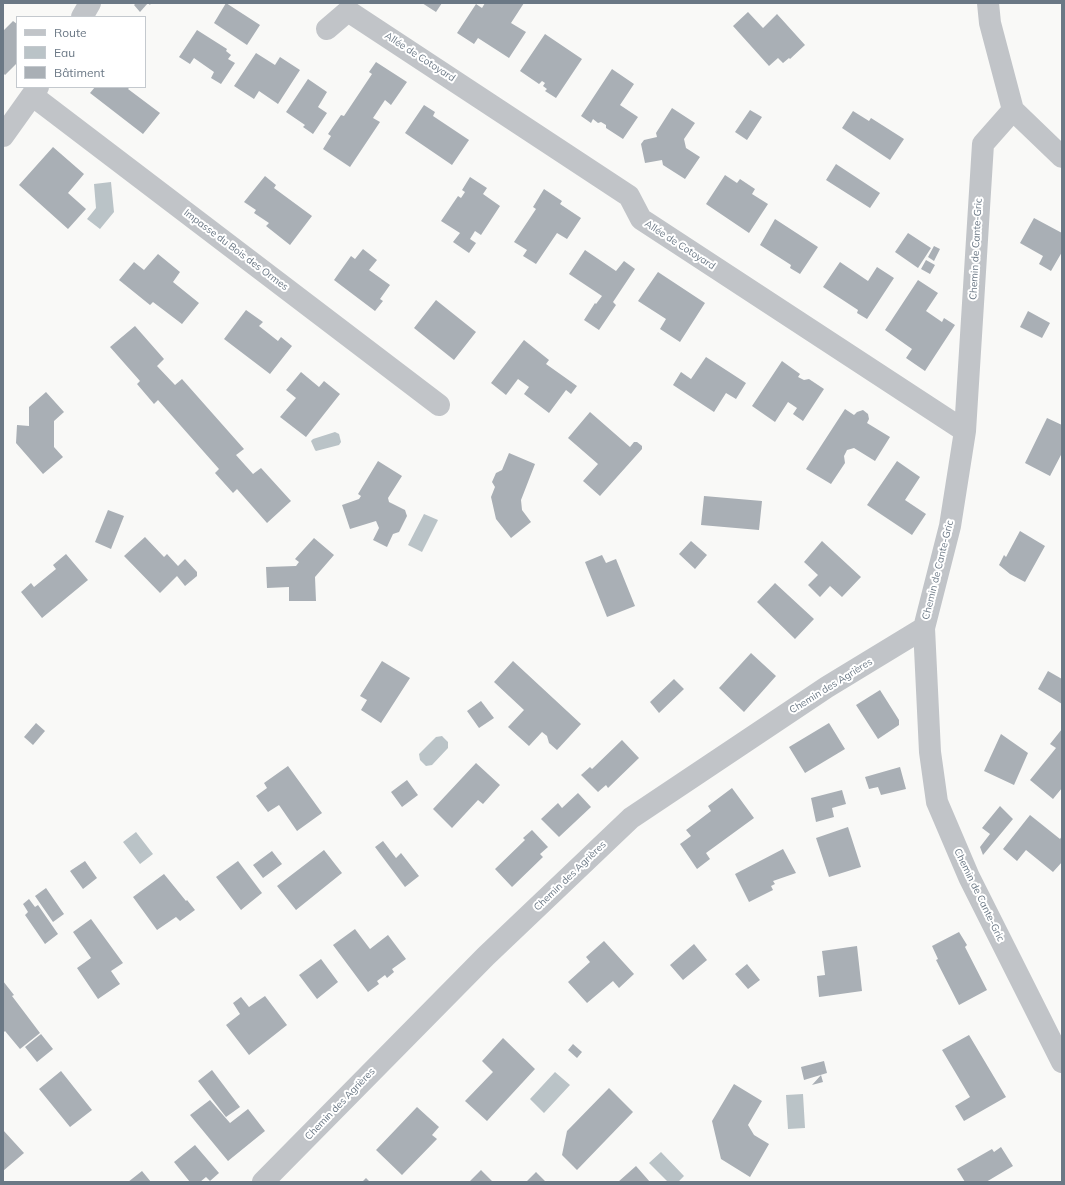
<!DOCTYPE html>
<html>
<head>
<meta charset="utf-8">
<style>
	body { margin:0 }
	#map { position:relative; width:1065px; height:1185px; overflow:hidden; background:#f9f9f7; font-family:Mulish,sans-serif }
	canvas { display:block }
	.frame { position:absolute; inset:0; border:4px solid #6b7885; pointer-events:none }
	.legend { position:absolute; left:16px; top:16px; width:130px; height:72px; box-sizing:border-box; background:#fff; border:1px solid #c4c9ce; margin:0; padding:5px 7px; list-style:none; font-size:12px; color:#6b7885 }
	.legend li { display:flex; align-items:center; gap:8px; height:20px }
	.legend b { width:20px; border:1px solid #c4c9ce }
</style>
</head>
<body>
<div id="map">
<canvas width="1065" height="1185"></canvas>
<div class="frame"></div>
<ul class="legend">
<li><b style="height:5px;background:#c1c4c8"></b>Route</li>
<li><b style="height:11px;background:#bac3c7"></b>Eau</li>
<li><b style="height:11px;background:#a9afb5"></b>Bâtiment</li>
</ul>
</div>
<script>
const ctx = document.querySelector('canvas').getContext('2d');
ctx.lineJoin = 'round';
function fill(path, color) { ctx.fillStyle = color; ctx.fill(path, 'evenodd'); }
const poly = rows => new Path2D(rows.map(r => 'M' + r).join(''));
function trace(path, color, width, dash) { ctx.strokeStyle = color; ctx.lineWidth = width; ctx.lineCap = dash ? 'butt' : 'round'; ctx.setLineDash(dash || []); ctx.stroke(path); }
function drawText(font, color, halo, rows, align = 'center') {
  ctx.font = font + ' Mulish,sans-serif'; ctx.lineWidth = 4; ctx.setLineDash([]); ctx.textBaseline = 'middle'; ctx.strokeStyle = halo; ctx.fillStyle = color; for (const [text, x, y, turn = 0] of rows) {
    ctx.save(); ctx.translate(x, y); ctx.rotate((+turn || 0) * Math.PI / 180); ctx.textAlign = isNaN(turn) ? turn : align; if (halo) ctx.strokeText(text, 0, 0); ctx.fillText(text, 0, 0); ctx.restore();
  }
}
fill(poly([
	[111,182,114,212,100,229,87,219,96,208,94,184],
	[335,432,339,434,341,442,339,445,316,451,315,450,311,441,313,439],
	[424,514,438,520,422,552,408,545],
	[442,736,448,742,448,748,432,765,426,766,420,760,419,754,436,737],
	[136,832,153,854,140,864,123,842],
	[555,1072,570,1085,544,1113,530,1099],
	[803,1094,805,1128,788,1129,786,1095],
	[661,1152,684,1176,678,1182,668,1182,649,1163]
]), '#bac3c7');
fill(poly([
	[136,3,151,3,150,5,148,3,140,12,134,5],
	[226,3,260,25,247,45,214,23],
	[422,3,442,3,436,12],
	[485,3,524,3,511,23,526,32,509,58,478,38,474,44,457,33,476,4,482,8],
	[748,12,763,28,777,14,805,45,790,59,789,58,783,63,778,58,769,66,733,26],
	[13,21,17,24,17,63,5,75,3,73,3,31],
	[197,30,227,49,226,51,231,55,228,59,235,63,221,84,211,78,214,72,194,58,190,64,179,57],
	[545,34,582,59,556,98,545,91,547,89,543,86,545,83,542,81,539,84,520,71],
	[256,53,275,65,280,57,300,70,278,104,259,91,254,99,234,86],
	[376,62,407,82,391,105,385,100,373,118,380,122,350,167,323,149,331,136,328,134,341,115,344,116,372,74,369,72],
	[612,69,634,84,620,105,638,117,623,139,606,128,606,125,601,122,598,123,593,119,591,123,581,116],
	[308,79,327,92,318,107,327,113,313,134,303,127,305,125,286,112],
	[95,87,130,87,128,89,160,113,143,134,90,93],
	[424,105,435,112,433,116,469,140,452,165,405,133],
	[672,108,695,123,684,139,686,148,700,157,685,179,663,165,662,160,645,163,641,144,644,140,657,137,656,133],
	[750,110,762,117,747,140,735,132],
	[853,111,869,121,871,118,904,139,890,160,842,128],
	[53,147,84,174,68,193,86,209,68,229,19,185],
	[836,164,880,193,870,208,826,180],
	[725,175,737,183,740,179,755,189,752,194,768,204,749,233,706,204],
	[265,176,276,185,274,188,312,216,290,245,266,226,269,223,254,213,256,210,244,202],
	[470,177,487,188,483,194,500,206,481,235,475,231,470,239,476,243,469,253,453,242,460,233,441,221,458,196,461,198,465,192,462,190],
	[544,189,562,201,560,204,581,218,567,239,557,233,536,264,523,256,527,250,514,242,536,209,533,207],
	[1034,218,1062,233,1062,252,1051,271,1039,264,1043,256,1020,243],
	[775,219,818,247,800,274,790,268,791,265,760,245],
	[908,233,931,248,918,268,895,252],
	[934,246,940,249,934,261,928,257],
	[363,249,377,260,369,270,390,285,380,299,383,301,375,311,334,280,351,256,355,259],
	[585,250,616,271,624,261,635,269,613,302,616,305,599,330,584,320,595,303,596,304,602,296,569,274],
	[158,254,180,272,173,282,199,303,182,324,153,302,150,305,119,280,134,262,144,270],
	[926,260,935,265,930,274,921,269],
	[840,262,868,281,877,267,894,278,867,319,857,313,858,310,823,287],
	[658,272,705,303,680,342,660,329,666,319,638,301],
	[918,280,938,293,926,311,942,322,944,318,955,325,925,371,906,358,912,349,885,330],
	[436,300,476,332,454,360,414,328],
	[246,310,263,322,259,326,278,341,281,337,292,346,270,374,224,339],
	[1028,311,1050,323,1042,338,1020,327],
	[135,326,164,359,157,366,175,385,182,379,244,449,236,455,253,474,261,468,291,501,267,523,237,489,233,493,215,473,219,469,158,400,154,404,137,384,140,381,110,347],
	[524,340,549,360,546,364,577,386,571,394,566,390,549,413,524,394,529,387,518,379,506,395,491,383],
	[706,357,746,383,736,399,726,393,714,412,673,385,681,372,691,379],
	[782,361,800,374,798,377,804,380,809,379,824,389,803,421,793,414,797,408,788,402,775,422,752,406],
	[301,372,319,387,324,381,340,394,306,437,280,417,296,398,286,390],
	[46,392,64,412,54,421,54,447,63,457,43,474,16,443,17,425,29,426,29,407],
	[845,409,854,415,857,412,863,410,868,414,869,419,867,423,890,437,875,461,854,448,847,450,844,456,845,463,831,484,806,469],
	[590,412,630,447,634,442,637,442,642,446,642,449,600,496,583,481,598,464,568,438],
	[1047,418,1062,425,1062,453,1050,476,1025,463],
	[509,453,535,464,521,500,522,510,531,522,511,538,496,519,491,497,495,487,492,482,496,473,502,470],
	[378,461,402,476,388,498,389,502,405,510,407,516,399,532,393,534,387,547,373,540,379,528,376,521,350,529,342,505,359,499,361,496,358,494],
	[897,461,920,477,905,500,926,514,912,535,867,505],
	[704,496,762,501,759,530,701,525],
	[108,510,124,516,111,549,95,542],
	[1020,531,1045,546,1025,582,1010,574,999,565,1004,555,1006,557],
	[145,537,164,557,167,554,178,566,185,559,197,572,197,576,185,586,177,576,160,593,124,556],
	[314,538,334,555,315,577,316,601,289,601,289,587,267,588,266,567,296,566,299,562,295,559],
	[691,541,707,555,695,569,679,554],
	[822,541,861,577,842,597,830,586,820,597,808,585,818,575,804,562],
	[66,554,88,580,42,618,21,592,31,583,34,587,56,569,53,565],
	[602,555,606,563,616,559,635,606,607,617,585,562],
	[775,583,814,619,795,639,757,602],
	[751,653,776,676,744,712,719,688],
	[382,661,410,678,381,723,361,710,367,700,360,696],
	[513,661,581,724,557,750,549,743,547,736,542,732,529,746,508,727,524,710,494,682],
	[1048,671,1062,679,1062,704,1038,689],
	[674,679,684,689,659,713,650,702],
	[880,690,899,720,899,725,878,739,856,705],
	[481,701,494,718,479,728,467,711],
	[36,723,45,731,33,745,24,737],
	[829,723,845,749,805,773,789,747],
	[1062,729,1062,753,1058,750,1062,753,1062,788,1053,799,1030,780,1056,748,1050,744],
	[1001,734,1028,753,1014,785,984,771],
	[622,740,639,758,608,788,606,785,598,792,581,775,590,767,592,769],
	[476,763,500,785,483,804,478,800,452,828,433,809],
	[288,766,322,813,297,831,279,805,268,812,256,796,267,788,264,783],
	[900,767,906,789,881,795,878,787,869,789,865,777],
	[407,780,418,795,402,807,391,792],
	[732,788,754,818,706,853,710,859,697,869,680,844,691,836,686,830,711,811,708,806],
	[842,790,846,804,832,808,834,817,816,822,811,798],
	[578,793,591,807,559,837,541,819,558,803,562,808],
	[1000,806,1013,819,983,855,980,847,990,834,982,828],
	[1030,815,1060,839,1062,836,1062,862,1053,872,1026,850,1017,861,1003,849],
	[848,827,861,867,829,877,816,838],
	[532,830,548,847,540,854,543,857,512,887,495,869,525,840,523,838],
	[383,841,396,858,401,853,419,876,405,887,375,847],
	[783,849,796,873,773,881,775,884,771,886,773,890,749,902,735,874],
	[324,850,342,873,296,910,277,886],
	[272,851,282,864,263,878,253,865],
	[85,861,97,878,83,889,70,871],
	[238,861,262,893,241,910,216,877],
	[164,874,186,901,187,900,195,910,180,921,176,917,157,930,133,897],
	[46,888,64,914,53,922,35,896],
	[29,899,35,907,38,905,58,934,45,944,25,915,28,912,23,904],
	[91,919,123,963,111,971,120,984,98,999,77,968,91,958,73,932],
	[355,929,370,949,388,935,406,959,392,969,394,972,387,978,385,975,377,981,379,984,368,992,333,945],
	[959,932,967,945,965,947,987,990,959,1005,936,960,938,959,932,946],
	[604,941,634,974,619,988,613,981,587,1003,568,982,590,962,586,957],
	[694,944,707,960,683,980,670,965],
	[857,946,862,991,819,997,817,976,825,975,822,951],
	[321,959,338,982,317,999,299,975],
	[747,964,760,980,748,989,735,974],
	[3,981,14,995,12,996,40,1033,20,1049,5,1031,3,1033],
	[265,996,287,1025,249,1055,226,1025,240,1014,233,1003,241,997,249,1007],
	[41,1034,53,1049,37,1062,25,1047],
	[969,1035,1006,1097,964,1121,955,1106,970,1097,942,1050],
	[503,1038,535,1069,487,1121,465,1101,493,1072,482,1061],
	[573,1044,582,1052,577,1058,568,1050],
	[824,1061,827,1073,804,1080,801,1067],
	[212,1070,240,1107,226,1117,198,1081],
	[61,1071,92,1110,70,1127,39,1089],
	[821,1075,823,1082,812,1085],
	[734,1084,762,1101,748,1125,754,1135,769,1144,750,1177,721,1159,712,1121],
	[609,1088,633,1112,577,1170,562,1155,567,1131],
	[210,1100,230,1123,248,1109,265,1131,228,1161,190,1115],
	[417,1107,439,1127,432,1135,437,1139,402,1175,376,1150],
	[3,1130,24,1153,3,1171],
	[195,1145,219,1173,210,1181,206,1177,200,1182,190,1182,174,1162],
	[1001,1147,1013,1166,986,1182,965,1182,957,1169,992,1149,994,1152],
	[636,1166,650,1182,618,1182],
	[481,1170,493,1182,469,1182],
	[142,1171,151,1182,128,1182],
	[536,1172,546,1182,526,1182],
	[366,1178,370,1182,362,1182]
]), '#a9afb5');
trace(poly([
	[988,3,990,23,1013,110,1062,157],
	[82,17,90,3],
	[327,29,348,11,629,196,641,219,965,431],
	[33,96,439,405],
	[1013,110,983,144,965,431,950,526,924,628,930,752,937,802,969,877,1062,1062],
	[3,136,38,87],
	[263,1182,486,956,631,818,827,687,924,628]
]), '#c1c4c8', 22);
drawText('10px', '#6b7885', '#fff', [
	["Allée de Cotoyard",420,57,33],
	["Allée de Cotoyard",680,245,33],
	["Chemin de Cante-Gric",976,249,-87],
	["Impasse du Bois des Ormes",236,250,37],
	["Chemin de Cante-Gric",938,570,-76],
	["Chemin des Agrières",831,686,-32],
	["Chemin des Agrières",570,876,-44],
	["Chemin de Cante-Gric",979,895,64],
	["Chemin des Agrières",340,1104,-46]
]);
</script>
</body>
</html>
